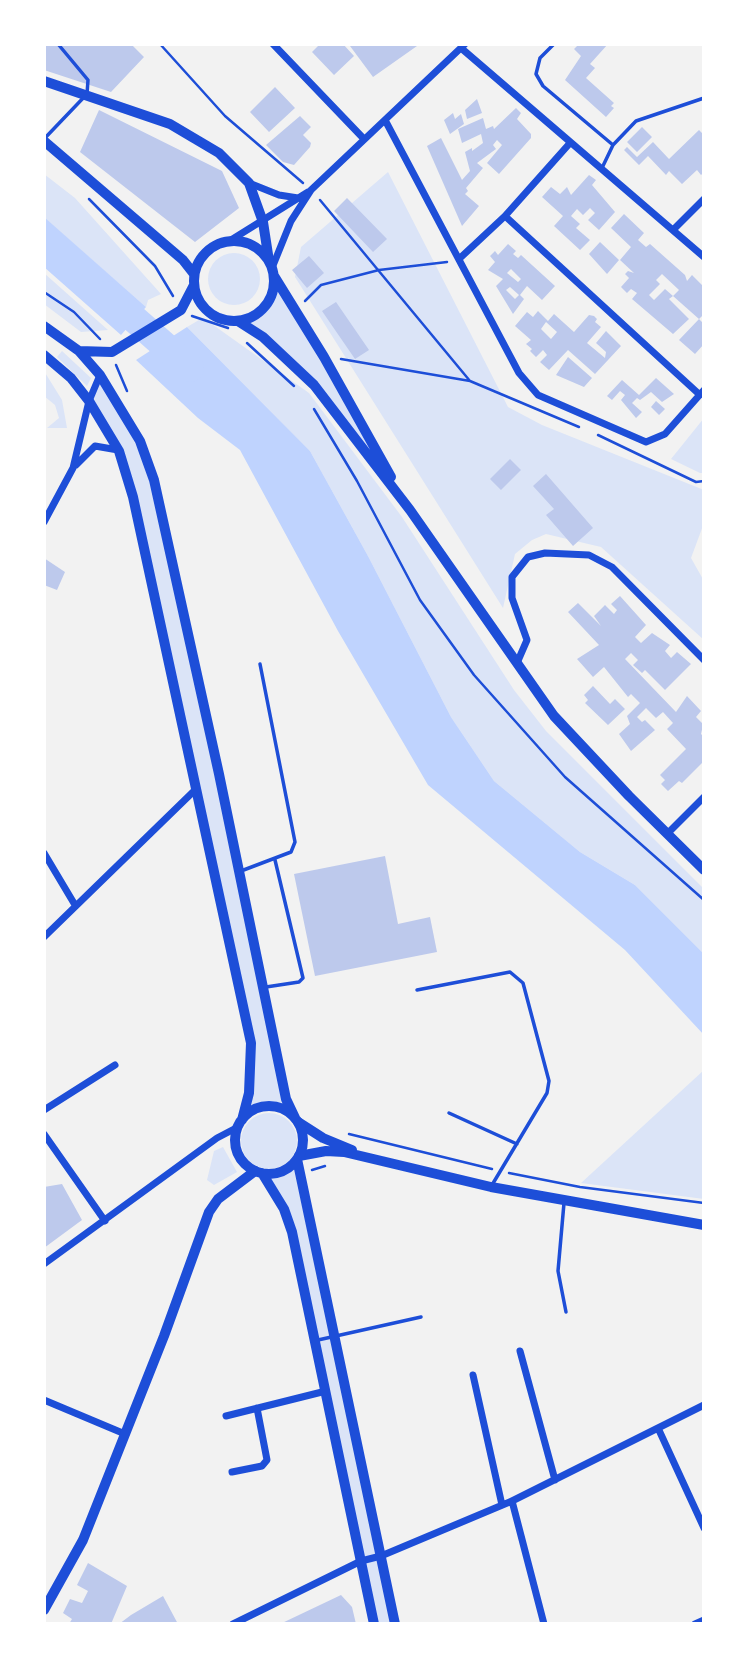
<!DOCTYPE html>
<html>
<head>
<meta charset="utf-8">
<style>
	body { margin:0 }
	#map { position:relative; width:748px; height:1668px; overflow:hidden; background:#f2f2f2; font-family:"Nunito Sans",sans-serif }
	canvas { display:block }
	.frame { position:absolute; inset:0; border:46px solid #fff; pointer-events:none }
</style>
</head>
<body>
<div id="map">
<canvas width="748" height="1668"></canvas>
<div class="frame"></div>
</div>
<script>
const ctx = document.querySelector('canvas').getContext('2d');
ctx.lineJoin = 'round';
function fill(path, color) { ctx.fillStyle = color; ctx.fill(path, 'evenodd'); }
const poly = rows => new Path2D(rows.map(r => 'M' + r).join(''));
function trace(path, color, width, dash) { ctx.strokeStyle = color; ctx.lineWidth = width; ctx.lineCap = dash ? 'butt' : 'round'; ctx.setLineDash(dash || []); ctx.stroke(path); }
fill(poly([
	[388,172,508,407,542,425,704,490,704,523,691,558,704,581,704,640,601,547,546,534,532,540,515,554,503,608,295,277,301,247],
	[44,174,75,198,161,294,148,300,146,307,44,218],
	'208 279a26 26 0 1 1 52 0a26 26 0 1 1-52 0Z',
	[44,273,108,330,81,332,44,304],
	[276,284,395,486,317,384,245,322,268,308,276,293],
	[199,320,209,322,309,393,402,517,514,690,546,731,704,889,704,954,635,885,580,852,494,781,451,717,368,556,310,451,187,327],
	[62,351,91,378,87,386,57,357],
	[44,371,62,400,67,428,47,428,59,418,55,405,44,396],
	[100,375,154,480,287,1112,268,1106,249,1113,251,1043,119,451,89,401],
	[704,418,704,473,700,473,671,459],
	[704,1070,704,1199,581,1183],
	'241 1141a28 28 0 1 1 56 0a28 28 0 1 1-56 0Z',
	[223,1147,237,1172,214,1185,207,1180,214,1151],
	[293,1165,395,1624,374,1624,292,1232,269,1174,282,1172]
]), '#dbe4f7');
fill(poly([
	[44,217,146,307,121,335,44,267],
	[187,327,310,451,368,556,451,717,494,781,580,852,635,885,704,954,704,1035,625,950,428,785,338,631,240,450,198,418,136,360]
]), '#bfd3fe');
trace(poly([
	[107,295,190,368]
]), '#bfd3fe', 28);
fill(poly([
	[44,44,131,44,144,57,111,92,44,70],
	[320,44,343,44,354,56,334,75,312,52],
	[353,44,416,44,417,46,373,77,350,46],
	[579,44,608,44,590,64,595,68,586,78,614,103,611,106,614,108,606,117,565,80,581,56,574,49],
	[275,87,295,108,269,132,250,112],
	[477,99,482,113,467,119,465,110],
	[516,108,521,113,517,119,531,134,531,138,499,174,487,163,502,145,497,140,493,145,496,149,477,163,483,168,466,188,468,191,465,194,479,206,462,226,427,146,441,138,462,180,470,171,465,152,472,148,472,151,483,143,481,134,462,143,458,129,483,118,486,129,493,126,494,129],
	[99,110,222,171,239,208,195,242,80,152],
	[453,113,455,119,461,114,464,124,450,134,444,120],
	[300,116,311,127,303,135,311,143,310,147,294,165,283,162,266,145],
	[642,127,652,137,637,152,627,142],
	[699,130,704,135,704,172,701,175,697,170,682,184,669,171,666,175,648,156,639,165,624,150,627,147,637,157,653,142,669,159],
	[589,175,596,180,592,185,615,212,599,230,588,220,595,213,590,208,583,215,577,209,571,216,580,224,576,228,590,240,580,250,554,226,563,216,542,197,551,187,560,194,567,187,571,195],
	[347,198,387,239,373,252,334,211],
	[624,214,644,233,638,240,646,247,650,244,685,275,687,281,692,275,704,287,704,314,699,319,704,324,704,344,695,354,679,340,699,319,673,296,679,290,662,274,656,280,660,284,649,295,654,300,665,289,673,296,669,299,689,319,673,334,632,299,637,293,631,289,627,293,621,287,629,278,625,274,628,271,634,273,620,260,631,247,611,228],
	[600,242,619,260,607,274,589,254],
	[508,244,516,251,513,254,518,258,521,255,555,286,542,300,527,286,520,295,524,299,513,314,496,286,503,279,488,270,495,262,490,256,495,251,498,255],
	[511,269,521,279,518,282,507,273],
	[510,287,519,295,515,299,506,290],
	[309,256,324,273,307,288,292,270],
	[336,302,369,350,355,359,322,311],
	[538,311,548,321,554,314,574,332,589,315,594,316,597,319,595,322,601,327,587,343,605,358,606,352,596,343,606,331,621,346,595,374,568,350,549,370,540,362,547,355,543,350,536,357,530,351,532,349,526,344,531,340,515,326,527,312,533,317],
	[546,322,557,332,551,339,541,329],
	[568,357,592,378,584,387,556,375],
	[656,378,674,394,662,402,651,392,640,400,637,398,632,403,642,412,636,418,621,400,625,395,620,391,612,400,607,396,622,380,639,395],
	[656,401,665,409,659,415,651,407],
	[510,459,521,470,501,490,490,479],
	[546,474,593,528,573,546,546,515,554,509,533,486],
	[44,558,65,572,57,590,44,585],
	[620,596,646,625,635,637,641,643,652,633,670,645,665,651,671,658,677,652,691,664,665,690,645,670,642,673,633,665,638,660,631,653,625,659,676,712,687,696,701,711,696,717,702,723,704,721,701,734,704,737,704,761,682,783,679,781,668,791,661,784,665,780,660,775,686,749,667,729,673,723,663,712,656,718,646,708,637,717,642,722,645,720,655,730,631,751,619,734,630,724,627,716,640,703,631,694,628,697,604,667,593,677,577,659,599,645,568,612,578,603,601,626,594,616,605,605,614,614,617,610,611,604],
	[593,686,610,704,615,699,625,709,608,725,585,703,588,700,584,695],
	[385,856,398,924,430,917,437,952,315,976,294,874],
	[62,1184,82,1220,44,1248,44,1187],
	[88,1563,127,1586,111,1624,69,1624,72,1619,63,1613,70,1599,82,1603,88,1591,77,1585],
	[341,1595,352,1607,356,1624,280,1624],
	[163,1596,178,1624,119,1624,131,1615]
]), '#bdc9ec');
trace(poly([
	[160,44,225,116,303,183],
	[89,199,155,266,173,296],
	[320,200,470,381],
	[44,292,74,312,100,339],
	[305,301,321,285,379,270,447,262],
	[192,316,228,328],
	[247,343,294,386],
	[341,359,470,381,579,427],
	[116,365,127,391],
	[314,409,357,481,420,600,474,675,565,777,704,900],
	[598,435,696,482,704,481],
	[349,1134,492,1169],
	[312,1170,325,1166],
	[509,1173,580,1187,704,1203]
]), '#1d4ed8', 2.5);
trace(poly([
	[554,44,540,58,536,74,543,86,613,145,602,168],
	[44,139,87,94,88,80,58,44],
	[613,145,636,121,704,98],
	[241,871,291,852,295,842,260,664],
	[266,987,299,982,303,978,275,860],
	[417,990,510,972,523,983,549,1081,547,1093,492,1185],
	[449,1113,517,1144],
	[564,1203,558,1271,566,1312],
	[318,1340,421,1317]
]), '#1d4ed8', 3.5);
trace(poly([
	[273,44,364,139],
	[461,48,704,257],
	[385,120,519,373,538,395,646,442,665,434,704,390],
	[249,183,279,195,298,198],
	[505,216,700,395],
	[674,229,704,199],
	[231,240,308,192],
	[459,259,505,216,570,143],
	[272,268,291,221,311,190,465,44],
	[76,465,95,446,118,450],
	[44,522,73,468,89,401,100,375],
	[517,663,527,640,512,598,512,577,528,557,545,553,589,555,612,567,704,660],
	[667,834,704,797],
	[44,853,75,905],
	[44,937,195,790],
	[44,1110,115,1065],
	[44,1134,105,1221],
	[44,1264,217,1138,238,1127],
	[520,1351,555,1480],
	[473,1375,502,1505],
	[44,1400,125,1434],
	[226,1416,326,1391],
	[658,1428,704,1528],
	[232,1472,262,1466,267,1460,257,1408],
	[512,1501,544,1624],
	[233,1624,361,1561,381,1556,512,1501,704,1405],
	[695,1624,704,1620]
]), '#1d4ed8', 7);
trace(poly([
	[298,1122,323,1138,352,1150],
	[299,1156,326,1151,344,1152,491,1187,704,1225],
	[44,1610,83,1540,164,1336,209,1212,218,1199,255,1171]
]), '#1d4ed8', 10);
trace(poly([
	[44,81,170,124,219,153,249,183,263,222,269,261],
	[44,141,183,260,194,274],
	'194 281a40 40 0 1 1 80 0a40 40 0 1 1-80 0Z',
	[274,276,324,357,391,477],
	[238,321,263,337,314,385,410,510,554,716,629,796,704,870],
	[44,326,79,351,100,375,140,441,154,480,219,774,286,1099,295,1118],
	[79,351,112,352,181,310,194,285],
	[44,355,71,378,89,401,119,451,133,497,251,1043,249,1093,242,1120],
	'235 1140a34 34 0 1 1 68 0a34 34 0 1 1-68 0Z',
	[297,1159,395,1624],
	[262,1173,284,1209,292,1232,374,1624]
]), '#1d4ed8', 10);
</script>
</body>
</html>
